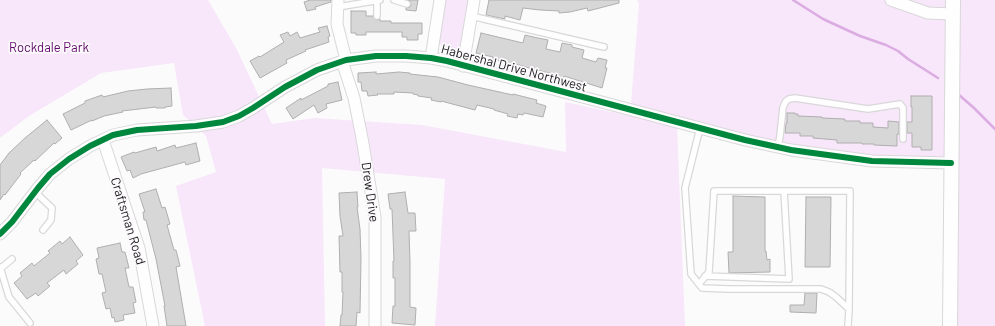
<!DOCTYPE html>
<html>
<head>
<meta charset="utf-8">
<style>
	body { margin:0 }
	canvas { display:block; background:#fbfbfb }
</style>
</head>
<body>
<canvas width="995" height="326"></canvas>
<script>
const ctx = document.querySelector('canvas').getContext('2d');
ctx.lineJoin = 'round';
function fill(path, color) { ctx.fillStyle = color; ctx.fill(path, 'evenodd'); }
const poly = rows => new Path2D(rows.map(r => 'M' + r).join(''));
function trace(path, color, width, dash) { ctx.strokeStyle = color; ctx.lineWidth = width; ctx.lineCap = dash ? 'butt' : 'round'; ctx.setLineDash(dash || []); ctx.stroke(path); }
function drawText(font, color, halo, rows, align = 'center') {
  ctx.font = font + ' Barlow,sans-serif'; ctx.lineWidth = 3.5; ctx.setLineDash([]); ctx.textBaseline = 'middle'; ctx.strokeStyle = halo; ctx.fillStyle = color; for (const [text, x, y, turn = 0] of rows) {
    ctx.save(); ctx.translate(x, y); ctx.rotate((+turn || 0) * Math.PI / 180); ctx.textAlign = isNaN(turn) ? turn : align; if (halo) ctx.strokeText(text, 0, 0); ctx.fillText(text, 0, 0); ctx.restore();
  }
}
fill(poly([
	[0,0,208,0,236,48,272,124,314,118,422,125,566,152,565,102,630,116,639,4,637,0,995,0,995,326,949,326,947,159,853,159,677,127,685,326,435,326,445,179,322,168,325,326,205,326,176,186,216,172,206,136,183,115,174,63,101,73,29,116,0,138],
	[444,0,471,0,462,46,460,48,456,50,452,51,443,48,438,41]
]), '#f8e6fa');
trace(poly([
	[793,0,823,19,860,36,886,45,898,51,908,59,938,78],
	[958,94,974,108,995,129]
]), '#dbace1', 2.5);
const building = poly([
	[310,0,331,0,331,2,315,7,316,9,307,11,304,2,310,0],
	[408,0,418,0,416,11,406,10,406,8,410,7,411,5,410,1,408,0],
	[489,0,619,0,619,3,588,11,587,8,570,12,559,13,559,11,540,10,523,8,520,20,505,16,505,19,486,15,489,0],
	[351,11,366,11,366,16,373,16,374,18,377,20,380,19,380,21,391,21,391,23,422,23,422,34,418,34,418,40,407,40,407,37,402,37,402,32,366,32,366,35,356,35,356,33,351,33,351,11],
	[327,26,330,36,328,37,329,42,305,50,306,51,286,60,287,63,260,78,250,61,259,56,260,57,284,42,280,35,288,32,290,36,297,32,300,38,320,32,318,28,327,26],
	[481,33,523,43,525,35,538,38,548,40,546,49,560,52,562,43,572,45,572,47,584,50,582,58,596,62,598,58,607,60,605,68,607,68,602,88,564,76,563,78,553,75,553,74,529,68,516,64,516,65,492,59,493,57,476,53,481,33],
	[376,72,376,74,399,72,410,73,410,74,438,77,468,85,513,95,513,94,537,100,536,103,546,106,543,117,524,113,523,115,518,114,517,118,507,116,508,114,494,110,494,109,477,105,475,110,441,101,441,102,431,100,432,98,418,96,418,95,413,94,413,93,394,92,394,94,377,94,378,95,368,96,367,91,362,91,361,82,358,82,358,73,376,72],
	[338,82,342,100,326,104,327,108,318,113,314,105,293,119,286,108,301,98,301,100,328,86,328,84,338,82],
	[171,88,172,106,165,107,165,108,156,108,156,107,122,111,123,112,104,116,92,121,92,120,71,130,63,114,85,103,85,101,102,95,103,97,128,91,147,89,171,88],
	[911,96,932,96,932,150,921,150,921,147,912,147,912,133,907,133,907,122,912,122,912,107,911,107,911,96],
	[787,113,795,113,795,114,798,114,798,116,822,117,822,118,845,119,845,121,860,121,860,123,873,123,873,127,888,128,888,121,899,122,899,134,897,134,897,146,874,145,874,144,862,144,862,143,837,143,837,140,813,138,813,136,800,136,800,133,785,133,786,123,787,123,787,113],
	[47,120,62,138,55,144,54,143,35,161,34,160,20,173,21,174,5,195,4,194,0,200,0,165,9,153,25,138,47,120],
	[196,143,200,161,186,165,185,162,141,174,133,178,130,170,127,171,121,157,134,152,135,153,156,147,157,151,175,145,176,148,196,143],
	[156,189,162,208,165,207,170,224,167,225,174,250,176,250,180,266,176,267,186,326,167,326,164,306,165,306,156,259,146,220,144,220,143,212,145,212,139,194,156,189],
	[357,192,358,207,357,207,360,229,361,259,360,313,357,312,356,326,340,326,341,315,342,315,343,292,342,292,342,272,340,272,339,236,343,236,340,216,339,193,357,192],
	[405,192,408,213,415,213,416,231,409,231,410,262,410,307,416,308,415,325,392,323,393,306,395,306,395,278,393,278,393,261,394,261,392,209,390,209,388,194,405,192],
	[733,196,765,197,765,251,766,251,767,260,770,259,770,272,729,273,728,252,733,252,733,196],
	[806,197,831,197,830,267,805,267,806,197],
	[70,237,83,255,76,261,78,264,66,274,64,270,47,283,50,286,38,296,36,293,27,299,14,283,22,276,20,273,32,263,34,266,50,253,48,251,60,241,62,244,70,237],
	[120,243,122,252,125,252,129,268,125,268,129,287,133,287,136,302,133,303,135,313,123,315,124,320,115,322,114,317,112,318,110,308,106,309,102,293,106,292,102,274,99,274,96,259,99,258,97,248,120,243],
	[805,293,817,293,816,313,790,312,790,305,804,305,805,293]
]);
fill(building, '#d7d7d7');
trace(building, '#afafaf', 1);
const service = poly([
	[394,0,407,4],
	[338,7,380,0],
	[377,16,377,0],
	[471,16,604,47],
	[700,128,685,188,691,274,702,288,728,289,821,289,829,292,836,297,849,309,848,326],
	[778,147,780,136,783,107,786,101,789,99,795,98,868,109,900,104,903,108,903,139],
	[35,192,52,208,51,220,43,230],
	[0,267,9,297,30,323],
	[1,268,12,259],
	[705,276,789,279,784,191],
	[699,284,709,272,714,191,850,191,849,309]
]);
const minor = poly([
	[338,0,337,24,346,60],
	[891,0,928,13,952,14],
	[431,58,440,0],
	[342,61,354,98,362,138,375,217,375,326],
	[463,66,474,0],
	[103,140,139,248,153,326],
	[0,234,12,222,38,188,50,174,69,159,90,146,113,135,137,130,196,126,223,122,239,116,253,108,285,87,317,70,346,60,376,56,406,56,431,58,447,61,745,140,791,150,872,161,951,163]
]);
const tertiary = poly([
	[950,326,953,0]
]);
trace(service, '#d9d8d9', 8);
trace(minor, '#d9d8d9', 13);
trace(tertiary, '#d9d8d9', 16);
trace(service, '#fefefe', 5.5);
trace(minor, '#fefefe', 11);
trace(tertiary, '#fefefe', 14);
trace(poly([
	[0,234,12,222,38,188,50,174,69,159,90,146,113,135,137,130,196,126,223,122,239,116,253,108,285,87,317,70,346,60,376,56,406,56,431,58,447,61,745,140,791,150,872,161,951,163]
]), '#00873e', 6);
drawText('13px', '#60096b', '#fcfafc', [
	["Rockdale Park",49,48]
]);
drawText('13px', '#1c1b1c', '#fcfafc', [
	["Habershal Drive Northwest",514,68,15],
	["Drew Drive",370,192,82],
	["Craftsman Road",128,221,73]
]);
</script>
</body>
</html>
